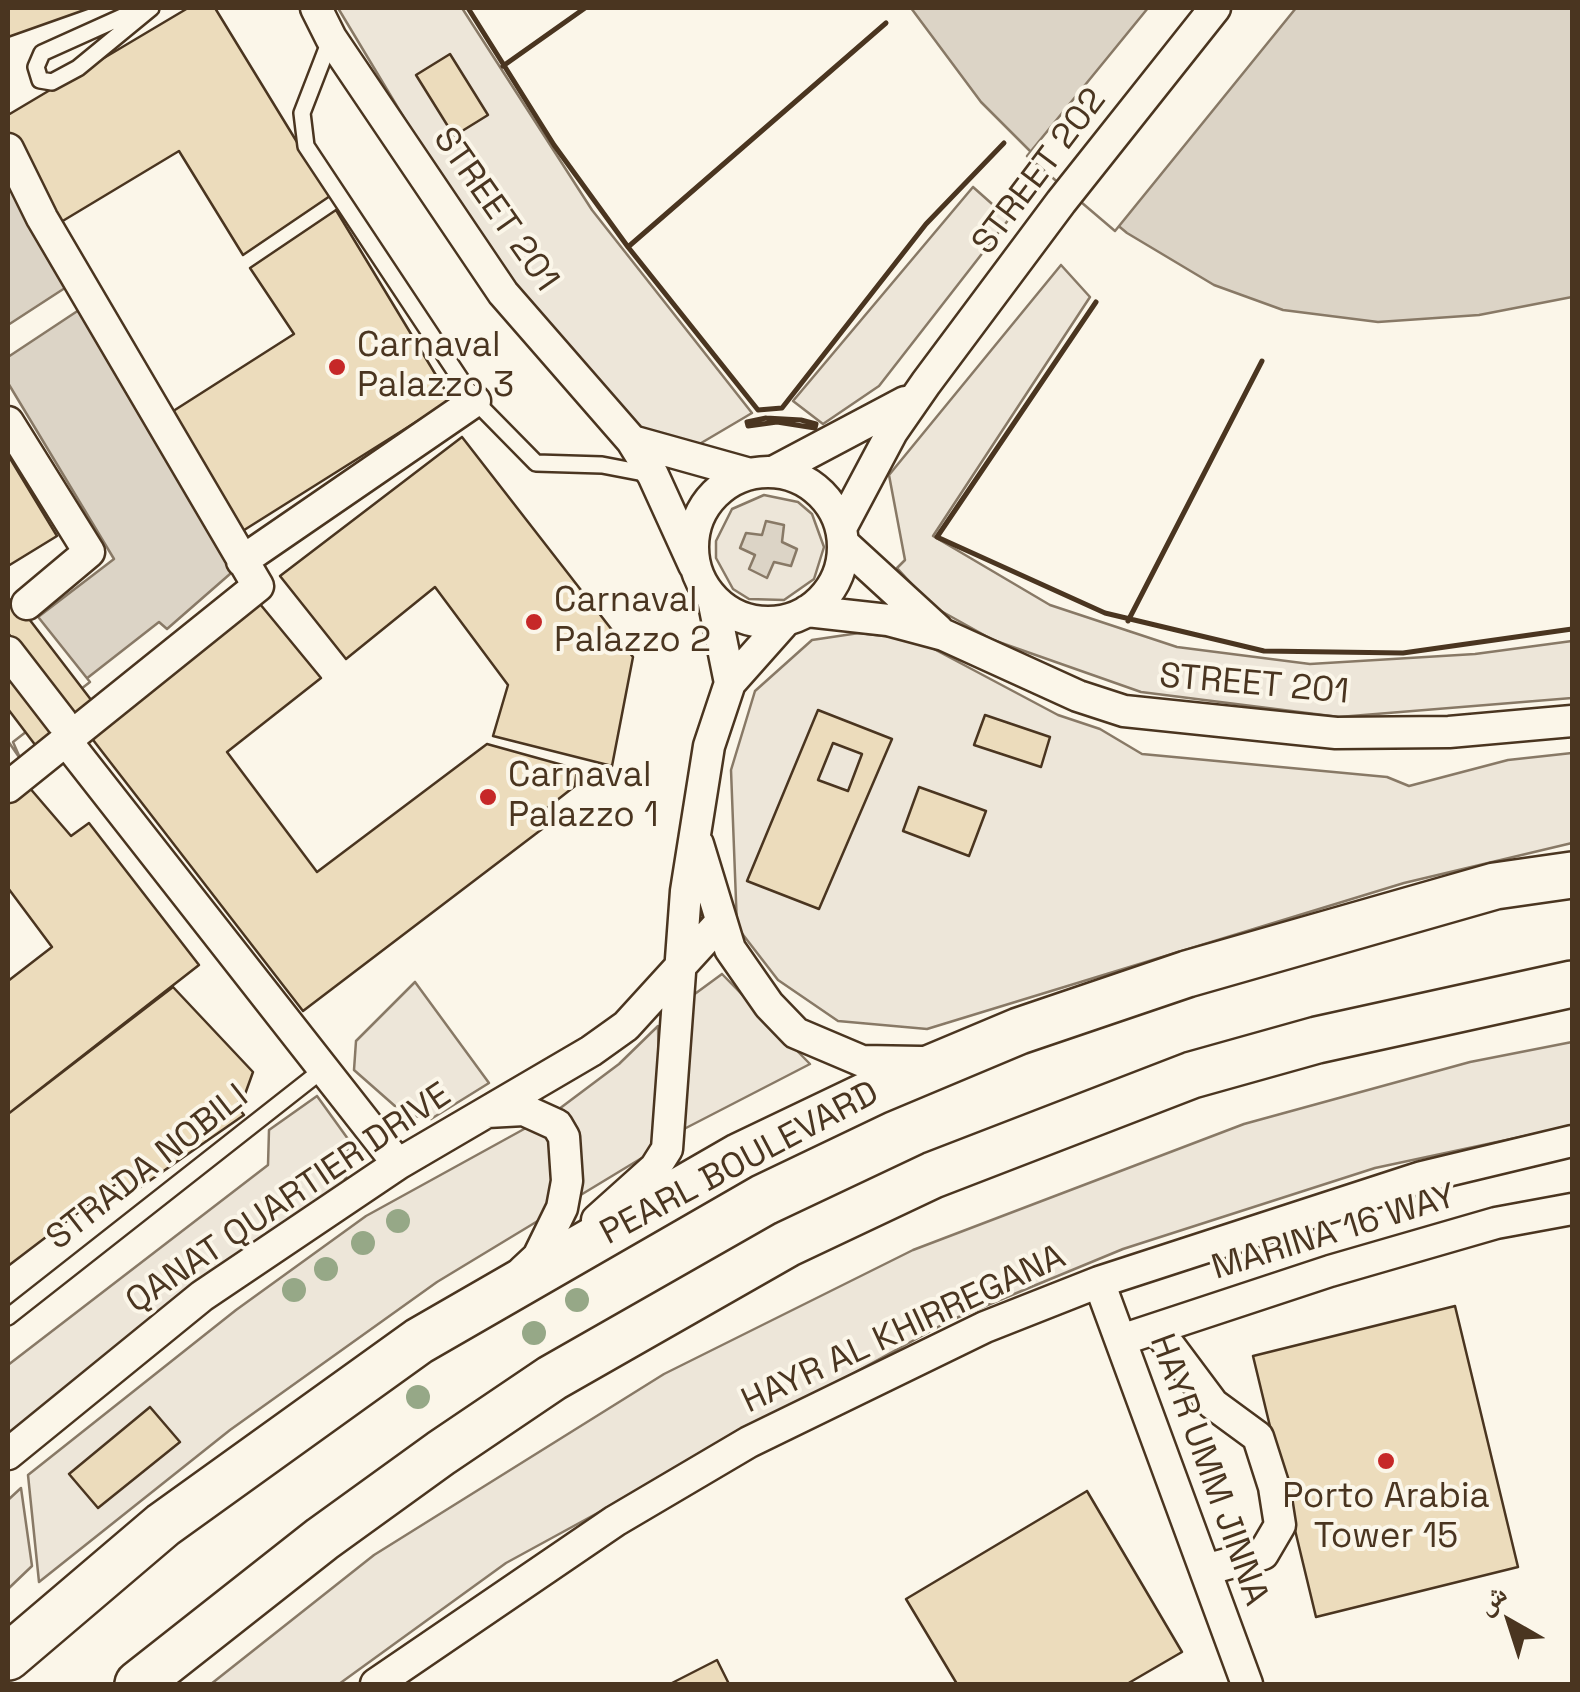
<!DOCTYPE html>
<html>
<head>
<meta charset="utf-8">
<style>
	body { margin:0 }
	#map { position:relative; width:1580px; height:1692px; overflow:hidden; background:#fbf6e9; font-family:"Space Grotesk","Noto Naskh Arabic",sans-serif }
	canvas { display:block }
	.frame { position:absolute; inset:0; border:10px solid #4a3520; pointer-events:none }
	.north { position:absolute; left:1460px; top:1572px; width:100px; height:100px; -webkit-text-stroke:8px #fbf6e9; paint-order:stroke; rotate:321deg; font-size:28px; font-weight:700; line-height:40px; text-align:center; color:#4a3520 }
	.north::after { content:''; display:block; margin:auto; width:35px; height:45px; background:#4a3520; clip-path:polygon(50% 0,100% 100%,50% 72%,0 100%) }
</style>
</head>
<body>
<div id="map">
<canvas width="1580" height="1692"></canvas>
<div class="frame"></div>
<div class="north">ش</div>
</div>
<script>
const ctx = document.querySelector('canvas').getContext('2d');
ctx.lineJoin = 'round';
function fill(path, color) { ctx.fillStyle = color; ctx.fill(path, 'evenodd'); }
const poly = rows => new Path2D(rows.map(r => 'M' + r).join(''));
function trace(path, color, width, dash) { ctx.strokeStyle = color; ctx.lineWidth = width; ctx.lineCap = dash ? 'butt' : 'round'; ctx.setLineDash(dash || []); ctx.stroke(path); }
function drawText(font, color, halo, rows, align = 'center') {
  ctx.font = font + ' "Space Grotesk",sans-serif'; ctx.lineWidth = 8; ctx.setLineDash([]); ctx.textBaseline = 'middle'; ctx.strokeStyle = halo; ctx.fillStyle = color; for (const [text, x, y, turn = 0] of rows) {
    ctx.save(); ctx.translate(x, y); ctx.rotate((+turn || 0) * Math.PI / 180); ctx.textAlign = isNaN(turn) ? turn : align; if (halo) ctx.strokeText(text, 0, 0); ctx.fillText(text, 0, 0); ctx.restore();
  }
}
const green = poly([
	[338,8,462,8,592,210,752,413,691,449,631,430,478,241,338,8],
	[973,187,1009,219,879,386,823,424,793,401,973,187],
	[1061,265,1090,297,933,536,1050,605,1177,647,1310,664,1475,654,1572,641,1572,698,1339,717,1141,692,993,640,932,606,897,568,905,560,889,475,1061,265],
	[764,495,798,502,812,514,824,547,814,579,784,600,749,599,733,589,716,558,716,541,732,509,764,495],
	[859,633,917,640,1058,715,1100,729,1142,754,1387,777,1409,786,1508,760,1572,753,1572,843,1404,883,927,1029,838,1021,778,980,737,927,731,770,755,691,812,640,859,633],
	[722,974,810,1064,684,1129,692,996,722,974],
	[415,982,489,1083,431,1119,404,1114,354,1070,356,1041,415,982],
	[658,1026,660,1121,650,1153,437,1282,230,1430,39,1582,28,1475,236,1310,366,1216,555,1112,619,1064,658,1026],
	[1572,1042,1572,1126,1375,1168,1123,1249,949,1321,506,1563,339,1684,211,1684,374,1555,664,1374,913,1250,1244,1124,1470,1062,1572,1042],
	[317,1096,348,1139,346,1177,339,1191,8,1439,8,1365,268,1165,269,1130,317,1096],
	[21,1488,32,1566,8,1589,8,1500,21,1488]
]);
fill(green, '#ede6d9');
trace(green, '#887966', 2.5);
const water = poly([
	[911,8,1572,8,1572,297,1479,315,1378,322,1283,310,1214,285,1127,233,1038,159,981,102,911,8],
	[8,166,238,567,167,629,159,622,8,740,8,640,114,559,8,383,8,166],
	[766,521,784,525,782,542,797,549,791,566,774,562,767,578,749,569,755,555,740,548,746,533,762,535,766,521]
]);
fill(water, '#dcd4c6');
trace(water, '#887966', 2.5);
const pier = poly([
	[1148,8,1296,8,1115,231,1027,156,1148,8],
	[68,286,82,308,8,357,8,325,68,286],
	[35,613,90,682,13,742,21,760,8,741,8,634,35,613]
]);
fill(pier, '#fbf6e9');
trace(pier, '#887966', 2.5);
const building = poly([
	[8,8,90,8,8,37,8,8],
	[188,8,215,8,330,196,243,255,179,151,61,222,8,133,8,115,188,8],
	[450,54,488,115,454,136,416,75,450,54],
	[336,210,451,400,241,532,167,415,294,334,250,268,336,210],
	[462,437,633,657,612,766,493,736,508,685,435,587,346,659,280,576,462,437],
	[8,455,57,536,8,566,8,455],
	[13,598,95,705,75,722,8,633,8,602,13,598],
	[260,604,321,678,227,752,317,872,487,744,577,769,575,786,542,812,550,823,303,1011,90,736,260,604],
	[8,669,59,734,39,750,8,709,8,669],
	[818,710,892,739,819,909,747,881,818,710],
	[985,715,1050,737,1041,767,974,745,985,715],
	[833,743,862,754,848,791,818,780,833,743],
	[28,786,71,836,89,823,199,965,8,1114,8,981,52,947,8,888,8,802,28,786],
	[919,787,986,811,969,856,903,831,919,787],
	[173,987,253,1072,244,1097,236,1105,244,1115,132,1193,121,1180,8,1266,8,1114,173,987],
	[1455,1306,1518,1567,1316,1617,1253,1356,1455,1306],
	[150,1407,180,1442,98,1508,69,1474,150,1407],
	[1087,1491,1182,1652,1127,1684,957,1684,906,1599,1087,1491],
	[717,1660,729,1684,670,1684,717,1660]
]);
fill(building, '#ecdcbc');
trace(building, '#4a3520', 2.5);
const lane = poly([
	[142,8,42,53,36,67,40,80,52,82,78,68,151,8],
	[331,38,302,113,306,146,475,401,536,463,602,465,649,474],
	[8,1317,326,1067]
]);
const street = poly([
	[316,8,331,38,503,293,632,441,653,475,694,565],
	[8,149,42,218,258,586,8,787],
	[8,422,89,552,27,604],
	[632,441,750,474],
	'693 547a75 75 0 1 1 150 0a75 75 0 1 1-150 0Z',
	[773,472,905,402],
	[841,528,892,432,926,383,1061,202,1215,8],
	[843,543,938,630],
	[242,561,475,401],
	[713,599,730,683],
	[807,611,888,620,944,635,1078,696,1124,711,1336,733,1449,732,1572,721],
	[8,652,62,722],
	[67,742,398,1164],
	[698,844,730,949,769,1005,796,1033,862,1061,921,1062],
	[487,1112,524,1110,557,1125,564,1137,567,1181,562,1208,538,1257,523,1271],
	[597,1220,655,1168,667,1149,686,891,709,746,730,683,786,620],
	[1099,1282,1247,1684],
	[1157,1329,1213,1404,1258,1437,1274,1487,1280,1525,1263,1554,1205,1570],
	[1121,1340,1330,1271,1496,1223,1572,1209],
	[8,1454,202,1296,398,1164,591,1051,626,1026,719,924],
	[376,1684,615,1521,749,1442,985,1327,1099,1282,1422,1177,1572,1141]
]);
const secondary = poly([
	[8,1657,163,1525,419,1341,740,1156,876,1091,1019,1031,1187,974,1495,886,1572,875],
	[138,1684,322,1539,441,1453,552,1378,787,1244,933,1175,1192,1075,1317,1040,1572,984]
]);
trace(lane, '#4a3520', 20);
trace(street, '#4a3520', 35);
trace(secondary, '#4a3520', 50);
trace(lane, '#fbf6e9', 15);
trace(street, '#fbf6e9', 30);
trace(secondary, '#fbf6e9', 45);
trace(poly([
	[468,8,554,145,628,247],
	[886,23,628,247,758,410,782,408,926,224,1004,143],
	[503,66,585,8],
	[1096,302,937,537,1105,613,1264,651,1403,653,1572,629],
	[766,418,801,420,816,424,815,428,777,422,748,426,747,422,766,418],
	[1128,621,1262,361]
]), '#4a3520', 5);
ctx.fillStyle = '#96a887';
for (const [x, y] of [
	[398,1221],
	[363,1243],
	[326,1269],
	[294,1290],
	[577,1300],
	[534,1333],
	[418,1397]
]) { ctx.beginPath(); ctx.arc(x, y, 12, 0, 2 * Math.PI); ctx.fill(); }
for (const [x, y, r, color] of [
	[337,367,10,"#c62828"],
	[534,622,10,"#c62828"],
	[488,797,10,"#c62828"],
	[1386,1461,10,"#c62828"]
]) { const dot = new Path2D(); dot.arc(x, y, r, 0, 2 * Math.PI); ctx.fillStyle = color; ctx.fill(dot); trace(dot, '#fbf6e9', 4); }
drawText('35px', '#4a3520', '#fbf6e9', [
	["STREET 202",1040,172,-53],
	["STREET 201",495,210,55],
	["STREET 201",1254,685,5],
	["PEARL BOULEVARD",740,1164,-28],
	["STRADA NOBILI",148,1168,-38],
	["QANAT QUARTIER DRIVE",289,1199,-34],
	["MARINA 16 WAY",1334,1233,-17],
	["HAYR AL KHIRREGANA",904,1330,-25],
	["HAYR UMM JINNA",1208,1470,70]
]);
drawText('35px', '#4a3520', '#fbf6e9', [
	["Carnaval",357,347],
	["Palazzo 3",357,387],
	["Carnaval",554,602],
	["Palazzo 2",554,642],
	["Carnaval",508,777],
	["Palazzo 1",508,817],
	["Porto Arabia",1386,1498,"center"],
	["Tower 15",1386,1538,"center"]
], 'left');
</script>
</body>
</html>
